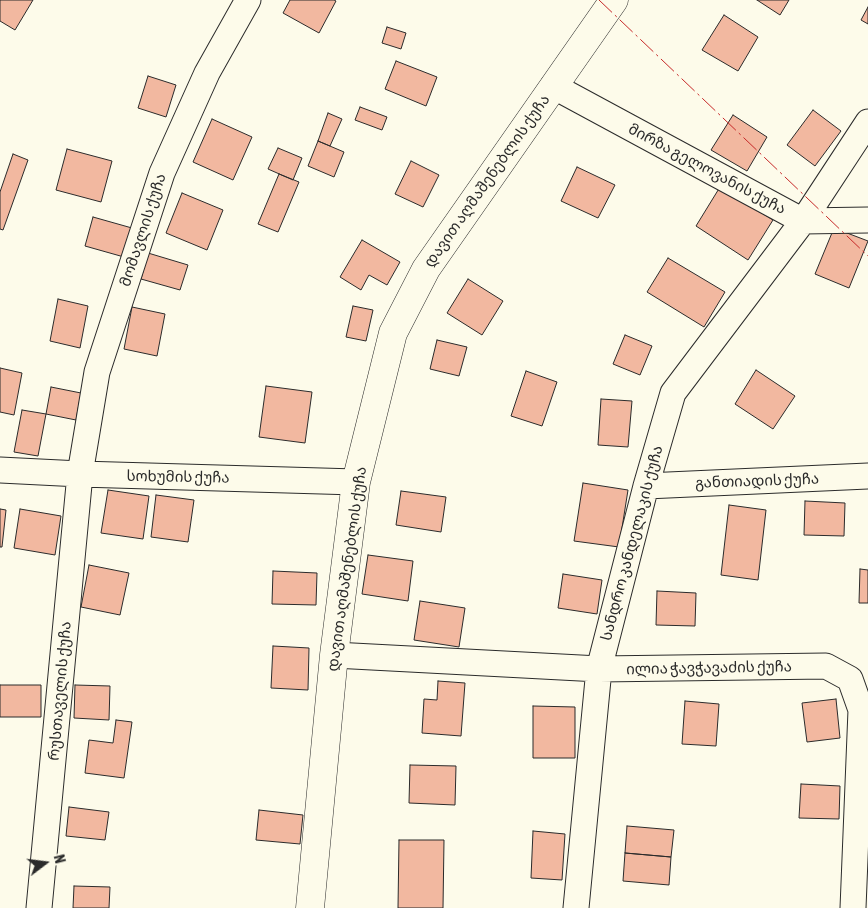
<!DOCTYPE html>
<html>
<head>
<meta charset="utf-8">
<style>
	body { margin:0 }
	#map { position:relative; width:868px; height:908px; overflow:hidden; background:#fdfbea; font-family:"Asap Condensed",sans-serif }
	canvas { display:block }
	.north { position:absolute; left:20px; top:838px; width:50px; height:50px; -webkit-text-stroke:4px #fdfbea; paint-order:stroke; rotate:75deg; font-size:14px; font-weight:700; line-height:20px; text-align:center; color:#2b2b2b }
	.north::after { content:''; display:block; margin:auto; width:18px; height:22px; background:#2b2b2b; clip-path:polygon(50% 0,100% 100%,50% 72%,0 100%) }
</style>
</head>
<body>
<div id="map">
<canvas width="868" height="908"></canvas>
<div class="north">N</div>
</div>
<script>
const ctx = document.querySelector('canvas').getContext('2d');
ctx.lineJoin = 'round';
function fill(path, color) { ctx.fillStyle = color; ctx.fill(path, 'evenodd'); }
const poly = rows => new Path2D(rows.map(r => 'M' + r).join(''));
function trace(path, color, width, dash) { ctx.strokeStyle = color; ctx.lineWidth = width; ctx.lineCap = dash ? 'butt' : 'round'; ctx.setLineDash(dash || []); ctx.stroke(path); }
function drawText(font, color, halo, rows, align = 'center') {
  ctx.font = font + ' "Asap Condensed","Noto Sans Georgian",sans-serif'; ctx.lineWidth = 4; ctx.setLineDash([]); ctx.textBaseline = 'middle'; ctx.strokeStyle = halo; ctx.fillStyle = color; for (const [text, x, y, turn = 0] of rows) {
    ctx.save(); ctx.translate(x, y); ctx.rotate((+turn || 0) * Math.PI / 180); ctx.textAlign = isNaN(turn) ? turn : align; if (halo) ctx.strokeText(text, 0, 0); ctx.fillText(text, 0, 0); ctx.restore();
  }
}
const building = poly([
	[0,0,33,0,15,30,0,21,0,0],
	[290,0,334,0,336,1,319,33,283,13,290,0],
	[757,0,789,0,780,15,757,0],
	[868,7,868,24,861,20,868,7],
	[724,15,758,37,738,71,702,50,724,15],
	[387,27,406,33,401,49,382,43,387,27],
	[396,61,437,77,426,106,385,89,396,61],
	[148,76,176,85,166,117,138,108,148,76],
	[360,107,387,117,382,130,355,120,360,107],
	[813,110,841,131,815,166,787,145,813,110],
	[328,113,342,119,330,146,318,141,328,113],
	[733,115,767,137,747,171,711,150,733,115],
	[212,119,252,137,233,180,193,162,212,119],
	[318,141,344,152,334,177,308,166,318,141],
	[278,148,302,158,293,180,268,169,278,148],
	[67,149,112,161,101,202,56,190,67,149],
	[13,154,28,160,3,230,0,229,0,192,13,154],
	[411,161,439,175,423,207,395,194,411,161],
	[577,167,615,185,598,218,561,201,577,167],
	[279,174,299,182,278,232,258,224,279,174],
	[720,187,773,220,748,260,696,226,720,187],
	[182,193,223,210,207,250,166,233,182,193],
	[93,217,132,228,124,257,85,246,93,217],
	[834,228,868,241,849,288,815,274,834,228],
	[362,240,400,262,387,285,369,275,361,290,340,277,362,240],
	[148,253,188,265,180,290,141,279,148,253],
	[668,258,725,292,704,327,647,292,668,258],
	[468,279,503,301,482,335,447,313,468,279],
	[58,299,88,306,80,348,50,341,58,299],
	[353,306,373,310,366,341,346,337,353,306],
	[132,307,165,314,157,356,124,349,132,307],
	[625,335,652,346,640,375,613,364,625,335],
	[437,340,467,347,459,376,430,369,437,340],
	[0,368,22,373,14,415,0,412,0,368],
	[756,370,795,396,773,429,735,404,756,370],
	[526,371,557,382,542,426,511,416,526,371],
	[266,386,312,392,305,443,259,437,266,386],
	[51,387,81,393,76,420,46,414,51,387],
	[601,399,632,401,628,447,598,445,601,399],
	[22,410,46,414,38,456,14,452,22,410],
	[583,483,628,490,619,547,574,541,583,483],
	[108,490,149,496,143,539,101,533,108,490],
	[401,491,446,497,441,532,396,525,401,491],
	[156,495,194,500,188,542,151,537,156,495],
	[805,501,845,503,844,536,804,535,805,501],
	[729,505,766,510,758,580,721,575,729,505],
	[0,509,6,510,2,547,0,547,0,509],
	[20,509,61,516,55,555,14,548,20,509],
	[368,555,413,561,408,601,362,594,368,555],
	[89,565,129,573,120,615,81,607,89,565],
	[860,569,868,570,868,603,859,603,860,569],
	[273,571,317,573,316,605,272,604,273,571],
	[563,574,602,580,597,614,558,608,563,574],
	[657,591,696,593,695,626,656,625,657,591],
	[420,601,465,608,459,647,414,640,420,601],
	[273,646,309,648,308,690,271,688,273,646],
	[438,681,465,683,461,736,422,733,424,699,437,700,438,681],
	[0,685,41,685,41,717,0,717,0,685],
	[75,685,110,686,109,720,74,718,75,685],
	[836,699,840,738,807,742,802,703,836,699],
	[685,701,719,704,716,746,682,744,685,701],
	[533,706,575,707,575,758,533,758,533,706],
	[116,720,132,722,124,778,85,773,89,740,113,743,116,720],
	[410,765,456,766,455,805,409,803,410,765],
	[801,784,840,786,839,819,799,818,801,784],
	[69,807,109,812,105,840,66,836,69,807],
	[259,810,303,815,300,844,256,840,259,810],
	[627,826,674,830,671,857,625,853,627,826],
	[533,831,565,834,562,880,531,878,533,831],
	[399,840,444,840,443,908,398,908,399,840],
	[625,853,671,857,669,885,623,881,625,853],
	[74,886,110,887,109,908,73,908,74,886]
]);
fill(building, '#f2b8a0');
trace(building, '#2b2b2b', 1);
const minor = poly([
	[553,86,803,221,868,220],
	[0,470,80,474,356,482],
	[646,486,868,476],
	[334,655,599,669,826,666,850,679,861,710,853,908],
	[39,908,80,474,97,372,162,173,207,73,248,0],
	[576,908,599,669,646,486,673,393,803,221,868,122]
]);
const tertiary = poly([
	[310,908,334,655,356,482,393,333,426,269,614,0]
]);
trace(minor, '#2b2b2b', 27);
trace(tertiary, '#2b2b2b', 29);
trace(minor, '#fdfbea', 25);
trace(tertiary, '#fdfbea', 28);
trace(poly([
	[599,0,868,256]
]), '#c62828', 1, [18, 4, 2.5, 4]);
drawText('15px', '#2b2b2b', '#fdfbea', [
	["მირზა გელოვანის ქუჩა",707,169,28],
	["დავით აღმაშენებლის ქუჩა",487,181,-55],
	["მომავლის ქუჩა",143,230,-72],
	["სოხუმის ქუჩა",178,477,1],
	["განთიადის ქუჩა",757,481,-2],
	["სანდრო კანდელაკის ქუჩა",632,543,-75],
	["დავით აღმაშენებლის ქუჩა",347,569,-82],
	["ილია ჭავჭავაძის ქუჩა",709,668,-1],
	["რუსთაველის ქუჩა",60,691,-85]
]);
</script>
</body>
</html>
